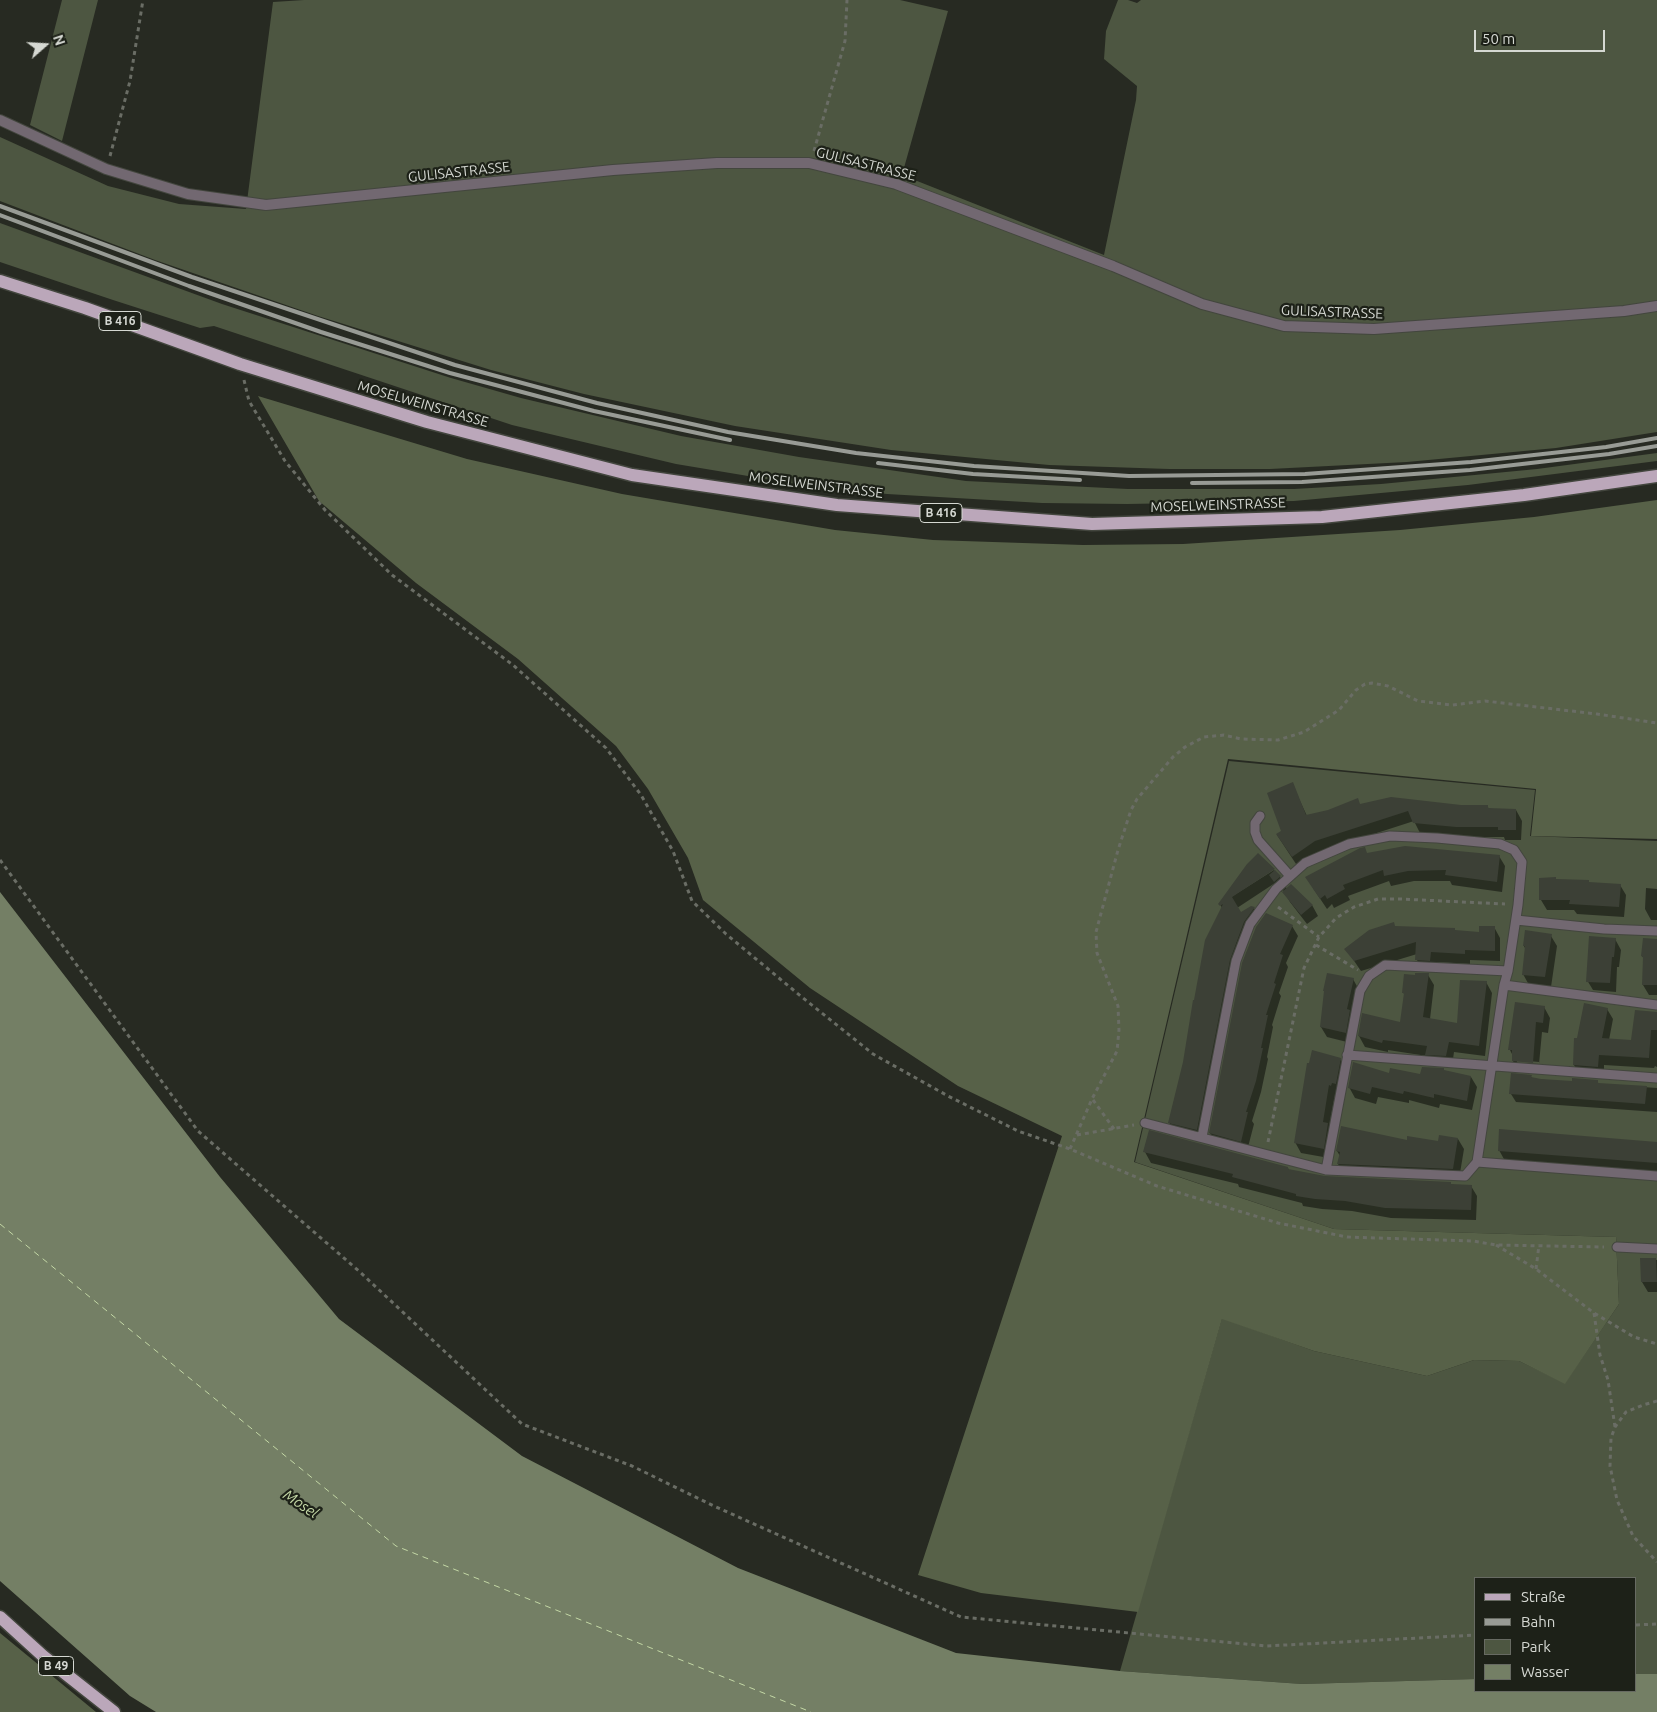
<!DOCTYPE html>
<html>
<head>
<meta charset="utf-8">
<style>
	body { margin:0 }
	#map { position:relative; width:1657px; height:1712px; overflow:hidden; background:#272a22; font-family:Ubuntu,sans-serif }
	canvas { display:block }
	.legend { position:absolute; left:1474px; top:1577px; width:162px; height:115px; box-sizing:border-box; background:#1d2118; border:1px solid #676a62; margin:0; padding:6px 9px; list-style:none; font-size:15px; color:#d5d8d2 }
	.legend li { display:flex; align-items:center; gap:10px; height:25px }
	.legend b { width:25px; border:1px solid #676a62 }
	.north { position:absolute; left:20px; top:20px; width:50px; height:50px; -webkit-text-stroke:4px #1d2118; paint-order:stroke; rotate:71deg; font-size:14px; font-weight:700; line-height:20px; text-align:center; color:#d5d8d2 }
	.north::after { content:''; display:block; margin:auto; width:18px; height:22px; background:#d5d8d2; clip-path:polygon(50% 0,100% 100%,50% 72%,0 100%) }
	.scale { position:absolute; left:1474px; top:30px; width:131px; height:22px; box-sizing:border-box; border:2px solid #d5d8d2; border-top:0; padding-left:6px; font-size:15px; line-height:18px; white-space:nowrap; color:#d5d8d2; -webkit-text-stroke:4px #1d2118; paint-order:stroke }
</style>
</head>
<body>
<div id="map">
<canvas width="1657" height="1712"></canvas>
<ul class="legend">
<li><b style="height:6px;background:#bba7ba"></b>Straße</li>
<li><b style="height:6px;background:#989b95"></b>Bahn</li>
<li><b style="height:14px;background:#4d5641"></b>Park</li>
<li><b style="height:14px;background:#747f65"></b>Wasser</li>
</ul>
<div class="north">N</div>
<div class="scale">50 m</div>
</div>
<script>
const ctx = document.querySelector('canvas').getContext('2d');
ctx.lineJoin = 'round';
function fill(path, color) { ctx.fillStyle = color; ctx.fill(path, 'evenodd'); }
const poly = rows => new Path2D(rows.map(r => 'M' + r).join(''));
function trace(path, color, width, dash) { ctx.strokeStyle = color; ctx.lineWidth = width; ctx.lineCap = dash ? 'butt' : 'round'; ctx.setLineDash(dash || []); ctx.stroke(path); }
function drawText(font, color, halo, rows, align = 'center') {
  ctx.font = font + ' Ubuntu,sans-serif'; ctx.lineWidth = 4.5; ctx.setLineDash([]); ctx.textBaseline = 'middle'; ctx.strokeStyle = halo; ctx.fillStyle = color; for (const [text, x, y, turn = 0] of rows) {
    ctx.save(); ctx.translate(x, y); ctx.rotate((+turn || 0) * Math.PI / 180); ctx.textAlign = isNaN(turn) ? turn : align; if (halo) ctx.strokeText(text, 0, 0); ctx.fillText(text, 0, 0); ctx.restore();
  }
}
fill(poly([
	[62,0,98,0,62,141,30,125],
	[304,0,900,0,948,11,902,175,1104,255,1136,100,1137,86,1104,59,1106,31,1118,0,1128,0,1137,3,1141,0,1657,0,1657,432,1556,448,1407,462,1270,469,1169,469,1049,465,891,450,735,426,584,394,491,370,318,316,155,260,0,201,0,137,108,186,179,204,246,209,273,2],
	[0,223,222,304,451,378,521,398,681,436,799,457,966,481,1128,489,1294,489,1381,484,1537,469,1657,453,1657,461,1468,485,1294,501,1127,504,1042,503,887,494,796,484,676,464,512,425,214,326,200,328,113,300,0,262],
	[1229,761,1535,790,1530,836,1657,841,1657,1674,1636,1674,1636,1578,1476,1578,1476,1679,1302,1684,1120,1671,1222,1318,1314,1351,1427,1376,1474,1360,1519,1361,1565,1383,1619,1304,1616,1237,1334,1229,1135,1162]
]), '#4d5641');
fill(poly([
	[258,396,467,459,622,494,835,530,933,540,1083,545,1183,544,1400,530,1534,517,1657,500,1657,839,1531,836,1536,789,1228,759,1134,1162,1334,1229,1616,1237,1619,1304,1565,1384,1519,1361,1474,1360,1427,1376,1314,1351,1222,1319,1138,1612,981,1593,918,1575,1062,1136,958,1086,810,988,703,900,688,858,648,789,616,746,518,659,416,583,319,501],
	[0,1633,96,1712,0,1712]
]), '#576148');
fill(poly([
	[0,892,220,1177,339,1319,522,1456,738,1568,956,1653,1120,1671,1302,1684,1476,1679,1476,1691,1636,1691,1636,1674,1657,1674,1657,1712,156,1712,130,1696,0,1581]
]), '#747f65');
fill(poly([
	[1292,784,1307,816,1360,805,1488,807,1489,810,1516,810,1522,821,1521,840,1505,840,1504,837,1463,837,1420,833,1414,821,1321,851,1298,867,1277,835,1282,831],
	[1367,854,1499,856,1505,866,1502,892,1452,885,1450,881,1414,881,1391,886,1389,881,1348,896,1350,900,1334,908,1332,904,1327,909,1313,888],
	[1274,870,1280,877,1287,889,1312,905,1318,916,1307,924,1290,902,1283,890,1281,892,1275,883,1237,908,1240,913,1254,908,1260,919,1250,932,1235,971,1203,1140,1175,1133,1169,1122,1222,908,1220,904],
	[1557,881,1620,885,1626,895,1624,917,1577,914,1574,910,1547,910,1541,900],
	[1646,888,1657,889,1657,920,1651,920,1645,909],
	[1292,926,1298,936,1286,963,1288,967,1279,993,1281,996,1272,1025,1273,1027,1267,1057,1268,1059,1261,1092,1252,1121,1254,1124,1247,1151,1216,1143,1210,1133,1243,963],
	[1396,927,1480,933,1494,927,1500,938,1500,961,1470,960,1470,964,1437,962,1436,971,1423,970,1417,960,1417,954,1361,971,1346,949],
	[1551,936,1557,946,1551,987,1529,985,1523,974,1526,950,1524,946],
	[1615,939,1621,950,1619,967,1617,967,1616,992,1593,990,1587,980],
	[1657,940,1657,995,1649,995,1643,985,1644,959,1642,956],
	[1428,975,1434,985,1430,1019,1458,1024,1486,982,1492,993,1485,1056,1454,1052,1452,1066,1432,1065,1427,1056,1388,1050,1388,1052,1365,1047,1359,1036,1401,1024,1405,996,1403,992,1416,976],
	[1353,979,1359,990,1351,1043,1327,1037,1321,1027],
	[1544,1007,1550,1018,1548,1033,1542,1032,1539,1064,1539,1062,1517,1060,1517,1063,1539,1064,1538,1072,1519,1071,1513,1061,1513,1056,1510,1050],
	[1607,1009,1613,1019,1609,1040,1632,1041,1657,1014,1657,1067,1655,1066,1654,1068,1604,1065,1604,1077,1580,1076,1574,1065,1575,1039,1578,1039],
	[1340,1059,1346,1070,1337,1095,1335,1095,1329,1127,1334,1135,1329,1158,1301,1153,1295,1142,1310,1065],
	[1444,1072,1471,1077,1477,1087,1472,1110,1440,1104,1439,1108,1409,1100,1409,1103,1378,1097,1376,1104,1355,1098,1349,1087,1390,1074,1421,1076],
	[1531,1076,1532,1079,1573,1082,1597,1081,1599,1084,1657,1088,1657,1112,1516,1102,1511,1094],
	[1458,1139,1464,1149,1459,1179,1344,1174,1338,1164,1340,1156,1337,1151,1408,1141,1439,1143],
	[1657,1143,1657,1173,1505,1161,1499,1150],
	[1145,1152,1288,1168,1289,1170,1325,1177,1471,1186,1477,1196,1476,1220,1391,1218,1352,1211,1322,1209,1303,1206,1302,1203,1239,1187,1238,1184,1151,1163],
	[1641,1260,1657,1260,1657,1292,1648,1292,1642,1282]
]), '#0007');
trace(poly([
	[0,1224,396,1546,811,1712]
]), '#c4d8a6', 1, [6, 5]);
fill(poly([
	[1293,782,1306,815,1328,810,1358,798,1360,804,1391,797,1461,805,1488,805,1488,808,1516,809,1516,830,1498,830,1498,827,1456,827,1413,823,1408,811,1315,841,1292,857,1276,834,1281,831,1267,793],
	[1405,846,1500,855,1497,882,1445,875,1446,870,1408,871,1384,876,1383,870,1343,885,1345,889,1327,899,1325,895,1320,899,1305,877,1360,848,1365,847,1367,853],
	[1258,853,1275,869,1232,897,1241,912,1251,906,1255,907,1244,922,1230,960,1197,1130,1168,1123,1183,1062,1193,1000,1194,1000,1205,940,1223,904,1220,906,1218,904,1247,864],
	[1275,870,1281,876,1274,882,1269,875],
	[1556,877,1556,879,1589,880,1589,882,1621,884,1619,907,1569,904,1570,900,1539,900,1539,878],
	[1291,884,1313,905,1301,915,1282,892],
	[1266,913,1293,925,1280,954,1283,955,1274,983,1276,984,1266,1015,1268,1015,1261,1048,1263,1048,1256,1081,1246,1112,1248,1112,1241,1142,1209,1133,1242,963,1256,927],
	[1394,922,1395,926,1455,928,1455,930,1479,932,1479,926,1495,926,1495,951,1465,950,1465,954,1431,952,1430,961,1415,960,1416,942,1354,961,1344,949,1369,930],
	[1525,930,1552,934,1545,977,1522,975,1525,946,1523,946],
	[1589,936,1616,938,1614,957,1612,957,1610,983,1586,982],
	[1643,938,1657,939,1657,985,1642,985,1643,957,1641,956],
	[1327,973,1354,978,1347,1009,1350,1010,1346,1033,1320,1027,1324,991,1323,991],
	[1415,973,1429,973,1423,1017,1457,1023,1460,980,1487,981,1479,1046,1449,1042,1446,1056,1425,1055,1427,1046,1383,1040,1382,1043,1358,1036,1362,1013,1400,1022,1404,993,1402,993,1404,974,1415,975],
	[1515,1002,1545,1006,1543,1023,1536,1022,1533,1063,1512,1061,1512,1050,1508,1050],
	[1584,1003,1608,1008,1602,1038,1631,1040,1635,1010,1657,1012,1657,1030,1651,1030,1649,1058,1599,1055,1598,1067,1573,1065,1574,1038,1577,1038],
	[1312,1050,1341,1058,1336,1084,1332,1083,1331,1086,1329,1085,1323,1122,1328,1123,1324,1149,1294,1143,1307,1063,1309,1063],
	[1353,1062,1389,1073,1390,1068,1420,1074,1422,1067,1444,1068,1444,1070,1471,1076,1467,1101,1434,1094,1434,1098,1404,1091,1403,1094,1372,1087,1370,1094,1348,1088],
	[1511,1073,1532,1075,1531,1077,1541,1079,1572,1081,1572,1078,1598,1080,1598,1083,1647,1086,1645,1104,1509,1094],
	[1341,1126,1407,1140,1407,1136,1438,1141,1439,1135,1458,1138,1453,1169,1337,1164,1340,1152,1336,1151],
	[1499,1129,1657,1142,1657,1163,1498,1151],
	[1149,1130,1288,1167,1288,1169,1325,1176,1451,1182,1451,1184,1472,1185,1471,1210,1385,1208,1345,1201,1315,1199,1296,1196,1296,1194,1232,1177,1233,1174,1143,1152],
	[1640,1258,1656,1258,1657,1282,1641,1282]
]), '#3c4036');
const lane = poly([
	[1260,816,1255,823,1255,832,1258,840,1290,876],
	[1516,920,1604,929,1657,931],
	[1504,985,1657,1005],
	[1347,1055,1657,1078],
	[1145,1123,1326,1170,1465,1176,1477,1162,1657,1176],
	[1202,1137,1236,961,1250,924,1276,889,1305,863,1349,844,1390,836,1437,838,1500,844,1514,850,1522,862,1518,905,1508,971,1504,985,1477,1162],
	[1326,1170,1360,991,1369,976,1385,965,1508,971],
	[1617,1247,1657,1249]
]);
const street = poly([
	[0,120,106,169,188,194,266,205,613,170,717,163,809,163,896,184,1113,266,1202,304,1284,326,1374,329,1624,311,1657,306]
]);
const primary = poly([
	[0,281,85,308,240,364,427,422,632,475,837,505,1092,524,1322,517,1524,495,1657,476],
	[0,1617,43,1656,114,1712]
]);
trace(lane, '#43463e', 11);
trace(street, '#43463e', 12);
trace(primary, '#43463e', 15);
trace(poly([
	[814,151,845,41,847,0],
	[110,156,130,81,143,0],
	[244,380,249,401,285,461,325,510,392,575,513,665,606,748,641,795,673,851,692,901,726,934,803,998,873,1054,948,1096,1018,1131,1070,1149,1157,1186,1278,1223,1347,1237,1473,1241,1496,1245,1604,1247],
	[0,860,198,1131,360,1272,522,1424,632,1466,714,1506,961,1617,1266,1646,1476,1635],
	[1278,907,1319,937],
	[1316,945,1358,970],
	[1093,1100,1114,1129],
	[1077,1135,1134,1125],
	[1268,1142,1304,968,1319,937,1336,918,1354,907,1378,899,1400,899,1505,904],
	[1070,1149,1092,1099,1117,1051,1119,1030,1118,1006,1097,953,1096,932,1118,850,1131,810,1137,799,1173,757,1185,747,1204,737,1224,735,1241,739,1278,740,1304,732,1339,710,1356,690,1365,684,1372,683,1388,686,1418,701,1452,705,1485,701,1597,714,1657,723],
	[1496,1245,1536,1269,1594,1313,1634,1337,1657,1344],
	[1536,1269,1539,1245],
	[1594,1313,1600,1355,1608,1380,1615,1427],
	[1657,1401,1643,1405,1626,1412,1615,1427,1611,1438,1610,1466,1617,1500,1633,1536,1657,1562],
	[1636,1625,1657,1624]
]), '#6a6d65', 3, [4, 4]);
trace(lane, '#726871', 9);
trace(street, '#726871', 10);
trace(primary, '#bba7ba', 12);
trace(poly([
	[0,206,192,277,455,365,597,403,728,432,856,453,974,466,1129,476,1305,474,1471,462,1606,447,1657,438],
	[0,215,189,286,321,332,450,373,594,411,730,440],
	[878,463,973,474,1080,480],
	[1192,483,1302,482,1470,470,1609,454,1657,446]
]), '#989b95', 4);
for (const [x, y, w] of [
	[120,321,42],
	[941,513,42],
	[56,1666,35]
]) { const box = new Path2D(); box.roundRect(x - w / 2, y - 9.5, w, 19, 4); ctx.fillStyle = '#1d2118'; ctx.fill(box); trace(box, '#d5d8d2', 1); }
drawText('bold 12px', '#d5d8d2', null, [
	["B 416",120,321],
	["B 416",941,513],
	["B 49",56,1666]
]);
drawText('14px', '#d5d8d2', '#1d2118', [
	["GULISASTRASSE",866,164,14],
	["GULISASTRASSE",459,172,-6],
	["GULISASTRASSE",1332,312,2],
	["MOSELWEINSTRASSE",423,404,16],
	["MOSELWEINSTRASSE",816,485,7],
	["MOSELWEINSTRASSE",1218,505,-2]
]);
drawText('italic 15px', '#c4d8a6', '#1d2118', [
	["Mosel",301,1504,34]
]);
</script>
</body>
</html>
